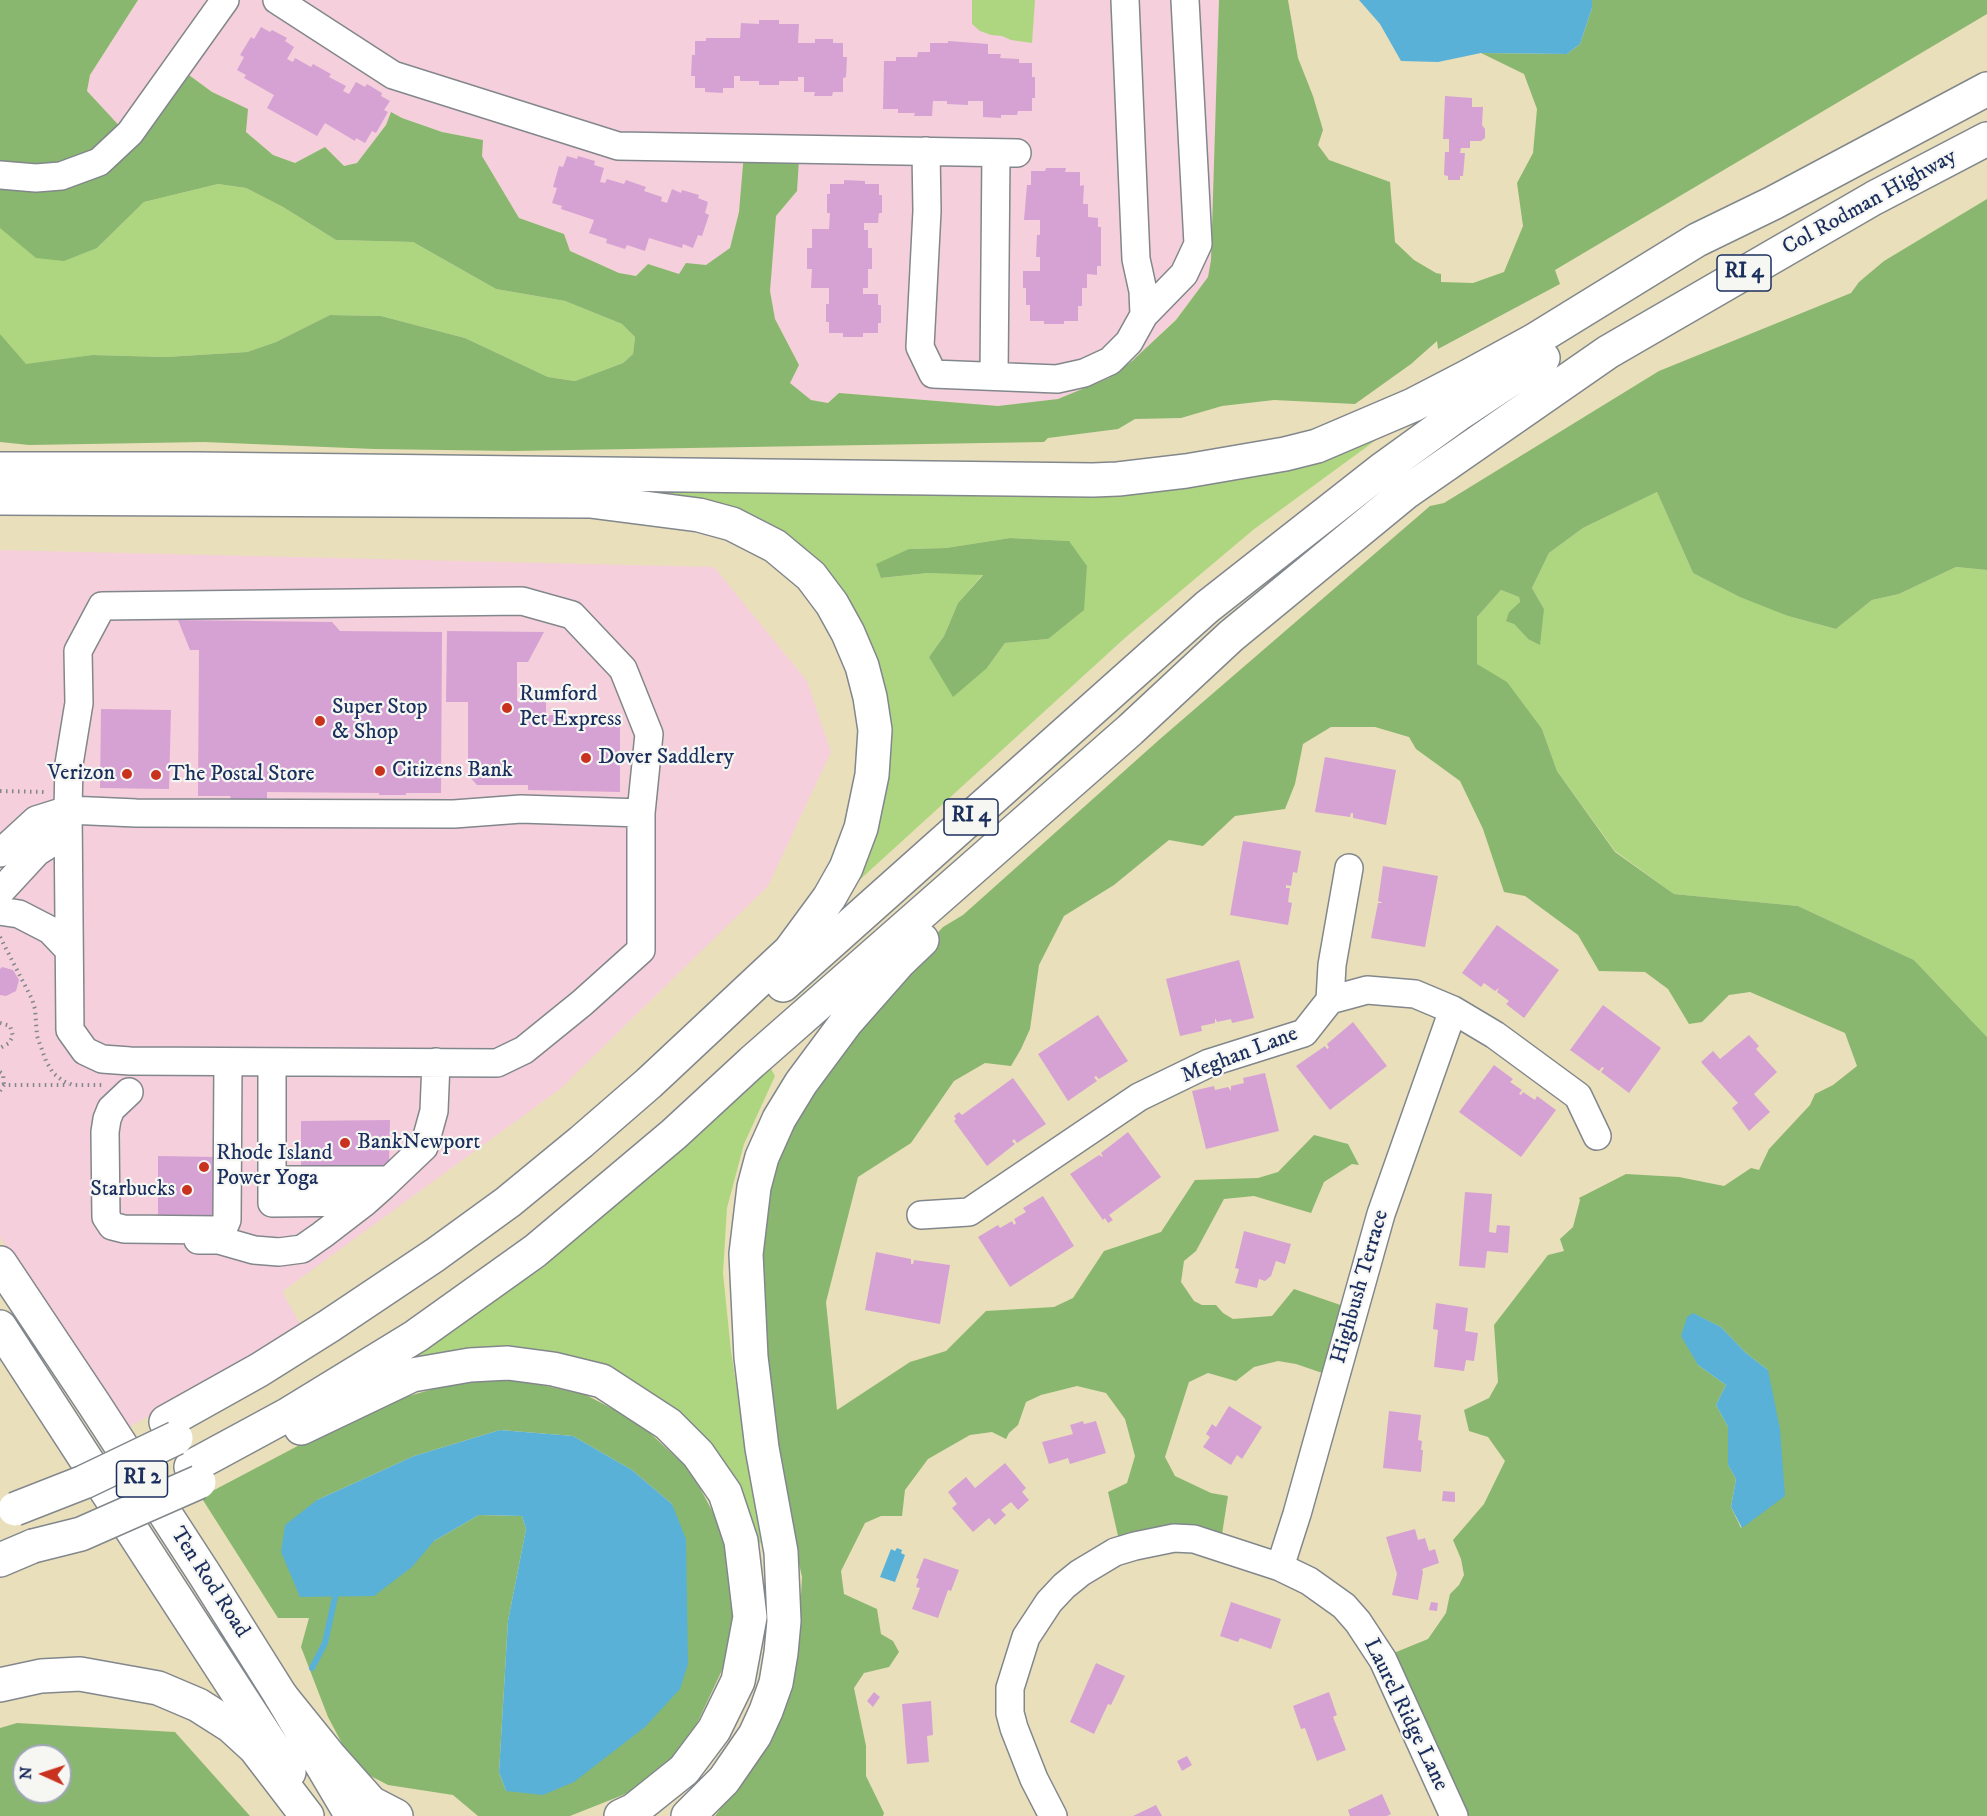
<!DOCTYPE html>
<html>
<head>
<meta charset="utf-8">
<style>
	body { margin:0 }
	#map { position:relative; width:1987px; height:1816px; overflow:hidden; background:#eadfbb; font-family:"IM FELL DW Pica",serif }
	canvas { display:block }
	.north { position:absolute; left:12px; top:1744px; width:60px; height:60px; box-sizing:border-box; background:#f6f6f2; border:2px solid #9ea6b7; border-radius:50%; rotate:273deg; font-size:16px; font-weight:700; line-height:24px; text-align:center; color:#1b2f5e }
	.north::after { content:''; display:block; margin:auto; width:21px; height:27px; background:#c8321e; clip-path:polygon(50% 0,100% 100%,50% 72%,0 100%) }
</style>
</head>
<body>
<div id="map">
<canvas width="1987" height="1816"></canvas>
<div class="north">N</div>
</div>
<script>
const ctx = document.querySelector('canvas').getContext('2d');
ctx.lineJoin = 'round';
function fill(path, color) { ctx.fillStyle = color; ctx.fill(path, 'evenodd'); }
const poly = rows => new Path2D(rows.map(r => 'M' + r).join(''));
function trace(path, color, width, dash) { ctx.strokeStyle = color; ctx.lineWidth = width; ctx.lineCap = dash ? 'butt' : 'round'; ctx.setLineDash(dash || []); ctx.stroke(path); }
function drawText(font, color, halo, rows, align = 'center') {
  ctx.font = font + ' "IM FELL DW Pica",serif'; ctx.lineWidth = 4.5; ctx.setLineDash([]); ctx.textBaseline = 'middle'; ctx.strokeStyle = halo; ctx.fillStyle = color; for (const [text, x, y, turn = 0] of rows) {
    ctx.save(); ctx.translate(x, y); ctx.rotate((+turn || 0) * Math.PI / 180); ctx.textAlign = isNaN(turn) ? turn : align; if (halo) ctx.strokeText(text, 0, 0); ctx.fillText(text, 0, 0); ctx.restore();
  }
}
fill(poly([
	[138,0,1219,0,1211,260,1208,277,1176,319,1132,361,1109,378,1059,399,998,406,839,393,828,403,811,400,790,383,799,365,775,319,770,291,776,216,797,191,744,153,739,212,730,249,706,265,679,274,648,264,636,276,619,273,570,251,564,234,519,218,482,156,483,140,442,132,402,118,391,112,386,125,357,163,344,166,325,147,295,163,273,155,246,132,247,109,212,92,178,67,126,133,87,91,90,75],
	[0,550,714,567,807,681,831,752,768,886,560,1089,283,1291,285,1297,303,1329,124,1430,0,1237]
]), '#f5cfdb');
fill(poly([
	[972,0,1035,0,1032,43,1011,40,1002,36,991,35,980,31,972,24],
	[218,184,246,188,283,207,336,240,413,242,496,289,565,301,622,324,635,337,633,354,623,363,575,381,548,377,465,338,381,316,330,315,276,342,247,352,166,357,92,355,25,365,4,341,0,334,0,228,97,248,144,202],
	[1387,432,1253,530,1126,637,843,895,875,801,832,593,698,500,648,490,1095,490],
	[1010,538,1069,541,1048,639,1005,643,987,668,929,657,944,636,958,603,983,574,928,573,881,578,909,549,946,548],
	[1657,492,1693,573,1788,616,1836,629,1872,600,1899,594,1956,567,1987,570,1987,1037,1914,960,1798,906,1674,894,1615,851,1557,771,1542,729,1477,664,1477,617,1501,590,1519,597,1520,603,1509,612,1514,624,1528,639,1544,609,1532,588,1549,553,1583,528],
	[770,1067,775,1076,744,1144,727,1208,723,1273,731,1351,761,1543,751,1545,623,1379,419,1366,411,1355,544,1267]
]), '#aed681');
fill(poly([
	[0,0,138,0,90,75,87,91,126,133,178,67,212,92,248,109,246,132,273,155,295,163,325,147,344,166,357,163,386,125,391,112,402,118,442,132,483,140,482,156,519,218,564,234,570,251,619,273,636,276,648,264,679,274,686,263,706,265,730,248,739,212,744,153,799,159,797,191,776,216,770,291,775,319,799,365,790,383,811,400,828,403,839,393,998,406,1058,399,1109,378,1132,361,1176,320,1208,277,1211,260,1219,0,1288,0,1298,58,1313,96,1323,130,1318,145,1329,160,1390,182,1395,242,1414,260,1436,273,1441,274,1441,282,1473,283,1504,272,1523,226,1517,183,1533,153,1537,109,1524,74,1481,53,1567,54,1580,44,1592,8,1592,0,1987,0,1987,14,1555,270,1560,284,1438,349,1437,341,1411,364,1355,404,1274,400,1222,406,1181,418,1135,419,1118,429,1048,438,1044,442,513,451,374,449,204,442,29,445,0,442,0,334,26,364,92,355,166,357,247,352,276,342,330,315,381,316,465,338,548,377,575,381,623,363,633,354,635,337,622,324,565,301,496,289,413,242,336,240,283,207,246,188,218,184,144,202,97,248,64,261,36,258,0,228],
	[1987,199,1987,570,1956,567,1899,594,1872,600,1836,629,1788,616,1740,597,1693,573,1657,492,1583,528,1549,553,1532,588,1544,609,1540,645,1528,639,1514,624,1506,621,1509,612,1520,602,1519,597,1501,590,1477,617,1477,664,1507,682,1542,729,1557,771,1615,852,1674,894,1798,906,1914,960,1987,1037,1987,1816,1452,1816,1384,1657,1428,1639,1446,1613,1450,1594,1459,1585,1464,1575,1461,1559,1453,1540,1484,1504,1505,1461,1488,1437,1469,1431,1464,1410,1489,1398,1498,1382,1494,1325,1548,1255,1564,1251,1560,1239,1573,1227,1580,1200,1579,1198,1626,1174,1679,1177,1724,1186,1751,1168,1759,1170,1769,1149,1810,1105,1815,1094,1833,1085,1857,1066,1845,1033,1750,992,1729,995,1702,1022,1689,1024,1668,989,1645,972,1599,971,1578,935,1525,896,1504,892,1483,829,1460,781,1416,749,1409,737,1375,727,1331,727,1303,744,1295,784,1285,809,1235,816,1203,846,1169,840,1114,885,1064,916,1039,965,1030,1029,1021,1049,1011,1066,985,1063,954,1081,911,1143,858,1177,826,1302,837,1410,910,1362,946,1351,986,1311,1054,1307,1073,1298,1104,1251,1161,1232,1195,1180,1258,1178,1278,1172,1314,1135,1348,1144,1359,1165,1352,1164,1324,1182,1311,1213,1254,1196,1224,1199,1196,1251,1184,1261,1181,1282,1194,1301,1202,1305,1216,1305,1223,1313,1233,1319,1272,1316,1294,1289,1355,1310,1334,1377,1296,1364,1278,1361,1254,1367,1236,1381,1208,1373,1189,1382,1165,1457,1175,1476,1211,1493,1228,1496,1220,1547,1121,1549,1108,1492,1127,1483,1135,1456,1125,1419,1106,1393,1077,1386,1041,1395,1026,1402,1018,1425,1009,1433,1006,1439,992,1432,970,1435,928,1459,905,1490,902,1516,881,1516,865,1523,841,1571,844,1594,877,1609,881,1634,893,1641,899,1652,889,1667,864,1673,854,1688,866,1746,866,1776,884,1813,883,1816,715,1816,773,1739,797,1664,802,1577,780,1480,769,1391,755,1228,783,1137,824,1054,943,927,963,915,1160,739,1430,506,1444,503,1659,371,1851,293,1859,282,1884,261],
	[1694,1314,1721,1327,1746,1353,1768,1370,1745,1523,1741,1528,1731,1507,1736,1479,1728,1465,1728,1427,1716,1405,1726,1385,1698,1365],
	[1010,538,1069,541,1087,566,1084,610,1048,639,1005,643,987,668,953,697,929,657,944,636,958,603,983,575,928,573,881,578,876,564,909,549,946,548],
	[461,1381,524,1381,586,1395,638,1422,691,1471,718,1522,736,1591,732,1649,683,1753,653,1783,570,1816,478,1816,453,1795,388,1785,355,1768,328,1717,301,1647,309,1618,278,1618,201,1497,309,1440,388,1402],
	[500,1430,573,1436,632,1470,672,1504,687,1663,506,1791,499,1772,508,1621,526,1529,522,1516,479,1515,434,1541,317,1500,414,1456],
	[17,1723,175,1732,250,1816,0,1816,0,1728],
	[24,1756,60,1756,60,1792,24,1792]
]), '#8ab76f');
fill(poly([
	[1359,0,1592,0,1592,8,1580,44,1567,54,1481,53,1438,62,1401,61,1380,24],
	[1693,1313,1721,1327,1746,1353,1768,1370,1780,1429,1785,1496,1742,1528,1731,1507,1736,1479,1728,1465,1728,1427,1716,1405,1726,1385,1698,1365,1681,1336,1687,1317],
	[500,1430,573,1436,632,1470,672,1504,686,1539,688,1664,680,1689,645,1727,574,1782,543,1795,506,1791,499,1772,508,1621,526,1529,522,1516,479,1515,434,1541,412,1567,374,1596,300,1597,281,1552,285,1525,317,1500,414,1456],
	[897,1548,902,1550,901,1553,905,1555,895,1582,880,1577,891,1549,895,1551]
]), '#5ab1d7');
trace(poly([
	[312,1668,325,1643,335,1597]
]), '#5ab1d7', 6);
fill(poly([
	[759,20,779,20,779,24,799,24,798,43,815,43,815,39,833,39,833,43,843,43,843,57,847,57,846,77,843,78,843,92,833,92,832,96,814,96,815,92,804,92,804,77,798,77,798,81,779,81,779,85,759,85,759,81,740,81,740,76,734,76,734,88,723,88,723,93,705,92,705,88,695,88,695,76,691,76,692,55,695,55,695,41,706,41,706,38,740,38,741,23,759,24],
	[261,27,270,32,272,30,287,38,285,41,294,47,287,59,293,62,295,58,311,67,313,64,331,74,329,77,346,86,343,91,349,94,356,82,365,87,367,84,382,93,381,96,390,101,384,110,388,112,376,133,372,131,365,143,356,138,355,141,325,123,317,136,267,108,274,95,244,78,246,75,237,70,244,57,240,55,251,37,254,39],
	[948,41,988,44,988,54,1001,54,1000,58,1019,59,1019,63,1032,63,1032,77,1035,77,1035,98,1032,98,1032,111,1018,111,1017,115,1001,115,1001,118,983,117,983,101,968,101,968,105,947,104,947,101,933,101,932,116,914,116,915,113,898,113,898,109,883,109,884,61,896,61,896,57,917,57,918,52,930,52,930,43,948,43],
	[1445,96,1472,98,1472,107,1483,107,1482,125,1485,129,1485,138,1481,141,1470,141,1470,148,1461,148,1460,153,1465,153,1463,176,1460,176,1460,180,1448,180,1448,176,1444,175,1445,152,1449,152,1449,139,1443,139],
	[567,156,577,159,578,156,595,161,594,165,604,168,600,182,605,183,607,179,624,184,626,180,646,187,644,191,662,197,661,201,667,203,672,189,681,193,682,190,699,195,698,198,708,202,705,213,709,215,702,236,698,235,693,248,683,244,682,248,649,238,645,251,627,245,625,249,606,243,607,239,589,233,594,220,561,209,562,206,552,203,557,188,553,187,559,166,563,167],
	[1046,168,1066,168,1065,172,1080,172,1080,186,1084,185,1083,204,1088,204,1088,217,1098,218,1098,227,1101,227,1101,266,1097,266,1097,275,1087,274,1087,288,1082,288,1082,306,1078,306,1078,321,1064,321,1064,324,1044,324,1044,321,1030,321,1030,305,1026,305,1026,288,1023,288,1023,271,1040,271,1040,257,1036,257,1037,235,1040,235,1040,220,1024,220,1027,185,1031,185,1031,171,1045,171],
	[844,180,865,181,865,184,879,184,879,195,882,195,882,213,879,213,878,223,864,223,864,230,868,230,868,248,872,248,872,269,868,269,868,288,863,288,863,294,878,294,878,305,881,305,881,323,878,323,878,333,863,333,863,337,843,337,843,333,829,333,829,322,826,322,826,304,829,304,829,288,811,288,812,269,807,269,807,248,812,248,812,229,829,229,830,213,827,213,827,194,830,194,830,184,844,184],
	[178,620,332,622,340,631,442,632,441,793,406,793,406,795,379,795,379,793,267,792,267,799,231,799,230,796,198,796,199,650,190,650],
	[447,631,544,632,528,662,517,662,517,701,546,701,546,715,609,715,609,725,620,725,620,792,528,790,528,785,477,785,468,775,468,702,446,702],
	[101,709,171,710,169,789,100,788],
	[1325,757,1396,770,1386,825,1353,818,1353,813,1351,813,1350,817,1315,812],
	[1243,841,1301,851,1297,873,1293,872,1291,886,1286,885,1286,888,1290,888,1288,902,1292,903,1288,925,1230,915],
	[1383,866,1438,876,1425,947,1371,938,1378,903,1383,903,1378,901],
	[1497,925,1559,970,1524,1018,1506,1004,1509,1001,1497,992,1499,988,1495,991,1484,983,1481,987,1462,973],
	[1239,960,1254,1018,1232,1023,1231,1019,1217,1022,1215,1018,1215,1023,1201,1026,1202,1031,1180,1036,1166,979],
	[2,967,13,970,19,980,16,991,6,996,0,995,0,969],
	[1603,1005,1661,1048,1629,1093,1601,1072,1604,1068,1602,1067,1599,1071,1570,1050],
	[1098,1015,1128,1061,1099,1079,1096,1076,1094,1077,1097,1081,1068,1101,1038,1054],
	[1353,1022,1387,1066,1330,1110,1296,1066,1325,1046,1327,1049,1329,1048,1327,1044],
	[1749,1035,1759,1046,1756,1049,1777,1072,1754,1094,1770,1112,1749,1131,1732,1108,1738,1103,1701,1062,1713,1051,1720,1059],
	[1494,1065,1513,1079,1510,1082,1522,1090,1519,1094,1521,1095,1523,1092,1535,1100,1537,1096,1556,1110,1521,1157,1459,1112],
	[1265,1073,1279,1131,1206,1149,1192,1091,1214,1086,1215,1090,1228,1087,1231,1091,1231,1086,1244,1083,1243,1078],
	[1013,1078,1046,1124,1017,1143,1014,1139,1012,1141,1015,1144,987,1166,954,1121,956,1119,954,1116,959,1112,962,1115],
	[390,1120,389,1165,350,1166,349,1202,301,1167,301,1121],
	[1128,1132,1161,1177,1109,1215,1113,1220,1108,1223,1105,1218,1103,1220,1070,1174,1099,1155,1103,1157,1101,1153],
	[158,1156,216,1157,215,1225,158,1224],
	[1465,1192,1492,1194,1489,1232,1496,1233,1497,1225,1510,1226,1508,1253,1487,1251,1485,1268,1459,1266],
	[1043,1196,1074,1246,1010,1287,978,1237,998,1225,1000,1228,1012,1221,1014,1225,1016,1223,1014,1219,1026,1212,1023,1208],
	[1244,1231,1291,1244,1285,1264,1276,1261,1271,1276,1265,1281,1259,1279,1257,1288,1235,1283,1239,1269,1235,1268],
	[876,1252,911,1259,911,1264,913,1264,914,1260,950,1265,940,1324,865,1310],
	[1436,1303,1468,1308,1465,1331,1478,1333,1474,1361,1466,1360,1464,1371,1434,1367,1438,1330,1433,1329],
	[1229,1406,1262,1427,1242,1459,1237,1455,1231,1465,1203,1447,1210,1437,1206,1434,1212,1424,1216,1427],
	[1389,1411,1421,1415,1418,1440,1422,1441,1421,1450,1423,1450,1421,1472,1383,1468],
	[1083,1421,1084,1424,1096,1421,1106,1453,1070,1464,1068,1458,1049,1464,1042,1442,1073,1434,1070,1425],
	[1005,1463,1026,1488,1022,1492,1029,1500,1018,1510,1011,1502,1001,1510,1006,1515,995,1525,989,1518,973,1532,952,1508,957,1504,948,1492,966,1477,975,1488],
	[1443,1491,1455,1492,1455,1502,1442,1501],
	[1415,1529,1418,1540,1425,1538,1429,1551,1435,1549,1439,1563,1422,1569,1423,1572,1418,1600,1392,1595,1397,1574,1386,1537],
	[924,1558,959,1570,951,1591,948,1590,938,1618,912,1609,920,1588,916,1587,919,1579,916,1578],
	[1231,1602,1281,1619,1271,1649,1240,1638,1238,1642,1220,1636],
	[1431,1602,1438,1603,1437,1611,1429,1610],
	[1096,1663,1125,1676,1111,1705,1108,1704,1094,1734,1070,1722],
	[874,1692,880,1697,873,1707,867,1701],
	[1329,1692,1337,1715,1333,1717,1346,1750,1317,1761,1305,1728,1301,1729,1293,1706],
	[931,1701,933,1735,927,1736,929,1762,907,1764,902,1704],
	[1187,1756,1192,1765,1182,1771,1177,1761],
	[1382,1794,1391,1814,1387,1816,1350,1816,1348,1810],
	[1156,1805,1162,1816,1133,1816]
]), '#d6a2d4');
const minor = poly([
	[277,0,393,75,618,146,1017,153],
	[926,151,927,211,920,347,933,374,1057,379,1084,373,1110,361,1129,342,1144,315,1143,291,1136,259,1125,0],
	[0,175,36,178,61,176,99,162,130,133,225,0],
	[1144,315,1184,274,1198,244,1185,0],
	[994,376,996,153],
	[521,809,641,813,641,950,582,1003,524,1050,497,1063,130,1061,102,1059,85,1051,70,1030,68,810,136,813,454,814,521,809],
	[0,853,36,820,68,810,69,764,79,703,78,651,102,606,522,601,572,615,623,669,649,734,641,813],
	[0,892,37,852,67,833],
	[0,911,19,914,50,930,68,949],
	[1330,1000,1332,965,1349,868],
	[272,1063,272,1203,365,1202,383,1186,424,1147,434,1111,436,1062],
	[129,1092,111,1109,107,1119,105,1132,106,1217,112,1226,124,1229,217,1230,224,1227,227,1220,228,1063],
	[272,1180,389,1180],
	[921,1215,969,1212,1139,1097,1209,1063,1304,1033,1330,1000,1367,990,1415,994,1453,1010,1495,1035,1578,1096,1597,1136],
	[198,1240,219,1240,254,1250,279,1252,302,1249,322,1235,365,1202],
	[1280,1567,1297,1514,1381,1214,1453,1010],
	[1053,1816,1034,1779,1014,1728,1010,1713,1010,1688,1026,1637,1049,1602,1064,1586,1080,1573,1115,1552,1135,1546,1174,1538,1194,1539,1280,1567,1309,1581,1344,1606,1358,1622,1383,1660,1454,1816]
]);
const major = poly([
	[0,1263,94,1404,205,1575,281,1696,352,1816],
	[0,1327,289,1772]
]);
const highway = poly([
	[0,469,196,469,1093,480,1118,479,1186,471,1285,454,1317,446,1413,405,1467,377,1533,341,1697,240,1773,203,1987,89],
	[0,498,590,501,699,515,732,524,775,546,811,576,832,604,848,633,862,666,870,697,875,730,872,775,861,828,846,868,829,898,790,951,649,1083,581,1142,508,1202,435,1255,329,1326,259,1370,166,1422],
	[783,985,1207,607,1384,468,1460,413,1543,358],
	[301,1428,412,1375,470,1365,508,1363,553,1369,602,1381,668,1424,698,1454,725,1493,741,1541,750,1617,738,1681,714,1730,684,1770,634,1810,621,1816],
	[191,1467,287,1415,416,1336,535,1251,674,1134,752,1062,1130,730,1231,636,1405,493,1608,352,1874,198,1987,139],
	[0,1560,33,1546],
	[0,1685,41,1676,80,1674,158,1688,198,1705,231,1726,255,1748,307,1816],
	[281,1696,331,1758,371,1803,396,1816],
	[688,1816,724,1780,755,1735,766,1711,776,1683,781,1653,784,1621,781,1552,762,1448,751,1357,746,1254,754,1187,762,1157,779,1119,801,1083,847,1021,899,962,922,940]
]);
trace(minor, '#82878c', 30);
trace(major, '#82878c', 36);
trace(highway, '#82878c', 36);
trace(poly([
	[0,791,44,792],
	[0,937,32,999,35,1009,37,1036,46,1061,53,1073,63,1081,73,1085,102,1085],
	[0,1023,10,1026,13,1036,9,1043,0,1048],
	[0,1072,3,1074,4,1085],
	[0,1091,4,1085,69,1085]
]), '#82878c', 4, [1.5, 4.5]);
trace(minor, '#fff', 27);
trace(major, '#fff', 33);
trace(highway, '#fff', 33);
const highwayBridge = poly([
	[15,1509,84,1482,176,1438],
	[33,1546,81,1534,199,1482]
]);
trace(highwayBridge, '#82878c', 36, []);
trace(highwayBridge, '#fff', 33);
for (const [x, y, r, color] of [
	[507,708,6,"#c8321e"],
	[320,721,6,"#c8321e"],
	[586,758,6,"#c8321e"],
	[380,771,6,"#c8321e"],
	[127,774,6,"#c8321e"],
	[156,775,6,"#c8321e"],
	[345,1143,6,"#c8321e"],
	[204,1167,6,"#c8321e"],
	[187,1190,6,"#c8321e"]
]) { const dot = new Path2D(); dot.arc(x, y, r, 0, 2 * Math.PI); ctx.fillStyle = color; ctx.fill(dot); trace(dot, '#f6f6f2', 2); }
for (const [x, y, w] of [
	[1744,273,54],
	[971,817,54],
	[142,1479,51]
]) { const box = new Path2D(); box.roundRect(x - w / 2, y - 18, w, 36, 4.5); ctx.fillStyle = '#f6f6f2'; ctx.fill(box); trace(box, '#1b2f5e', 1.5); }
drawText('bold 21px', '#1b2f5e', null, [
	["RI 4",1744,273],
	["RI 4",971,817],
	["RI 2",142,1479]
]);
drawText('22px', '#1b2f5e', '#f6f6f2', [
	["Col Rodman Highway",1870,203,-29],
	["Meghan Lane",1240,1056,-21],
	["Highbush Terrace",1361,1287,-74],
	["Ten Rod Road",209,1583,57],
	["Laurel Ridge Lane",1405,1715,64]
]);
drawText('22px', '#1b2f5e', '#f6f6f2', [
	["Rumford",519,695],
	["Pet Express",519,720],
	["Super Stop",332,708],
	["& Shop",332,733],
	["Dover Saddlery",598,758],
	["Citizens Bank",392,771],
	["Verizon",115,774,"right"],
	["The Postal Store",168,775],
	["BankNewport",357,1143],
	["Rhode Island",216,1154],
	["Power Yoga",216,1179],
	["Starbucks",175,1190,"right"]
], 'left');
</script>
</body>
</html>
